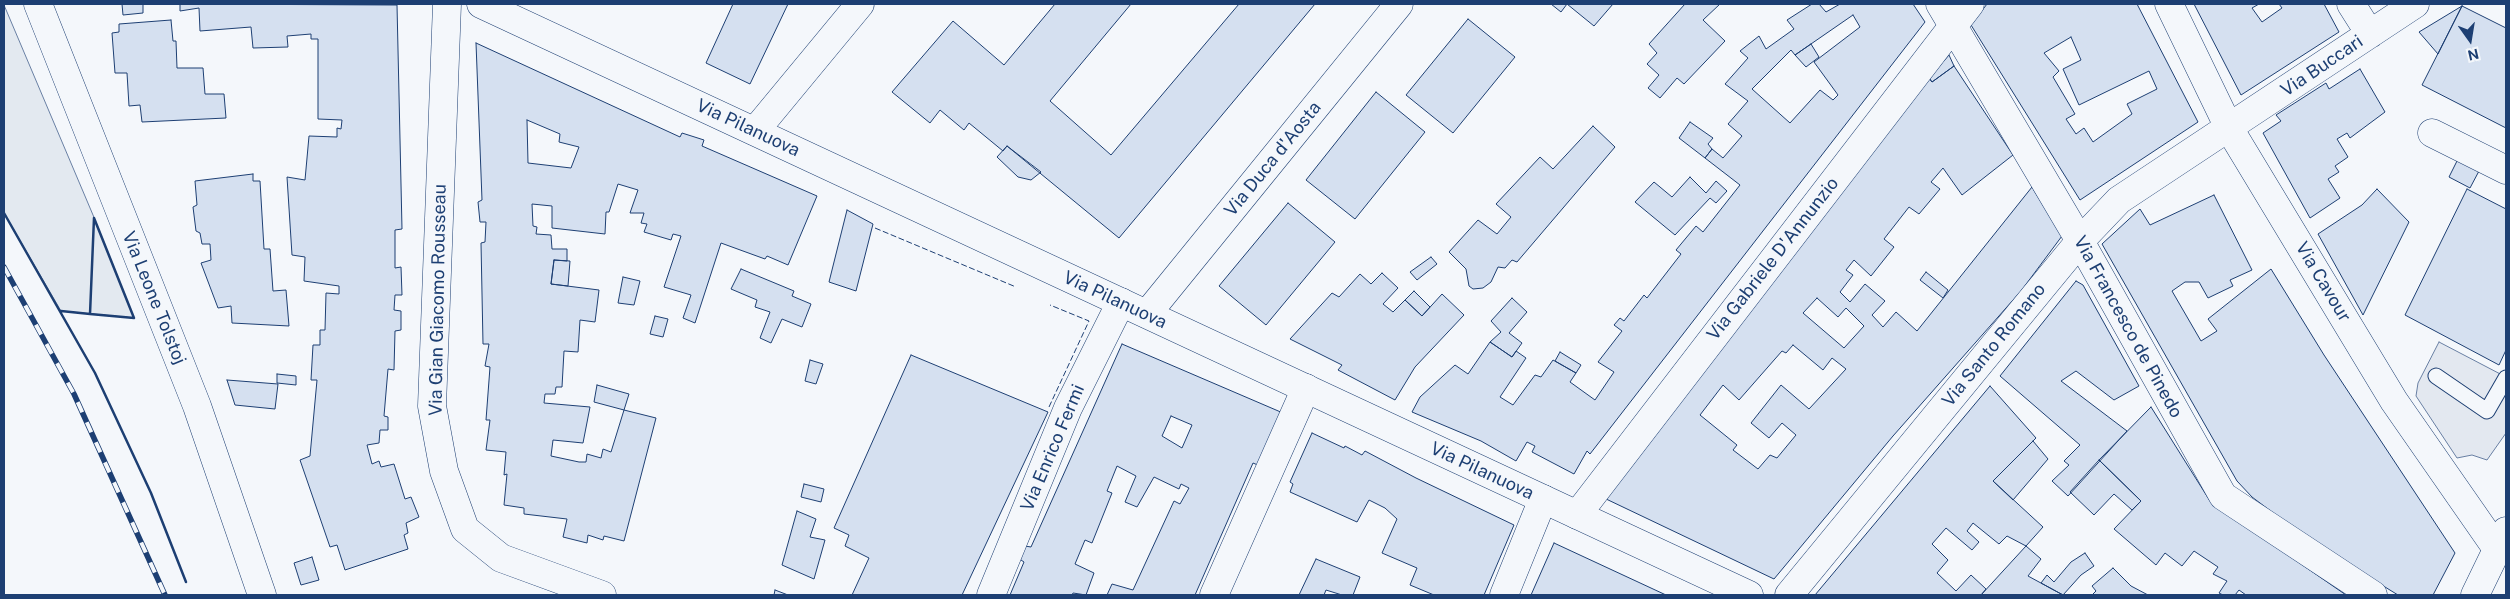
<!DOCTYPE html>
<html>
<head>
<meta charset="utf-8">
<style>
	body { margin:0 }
	#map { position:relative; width:2510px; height:599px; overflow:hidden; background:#f4f7fb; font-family:"Public Sans",sans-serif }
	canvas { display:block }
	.frame { position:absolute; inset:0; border:5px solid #1d3f73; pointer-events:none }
	.north { position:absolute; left:2445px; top:15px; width:50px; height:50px; -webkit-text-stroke:4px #f4f7fb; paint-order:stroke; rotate:167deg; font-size:14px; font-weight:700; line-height:20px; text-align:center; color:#1d3f73 }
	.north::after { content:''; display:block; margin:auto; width:18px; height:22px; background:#1d3f73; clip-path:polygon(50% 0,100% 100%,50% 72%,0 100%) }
</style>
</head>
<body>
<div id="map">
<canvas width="2510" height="599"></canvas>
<div class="frame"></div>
<div class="north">N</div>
</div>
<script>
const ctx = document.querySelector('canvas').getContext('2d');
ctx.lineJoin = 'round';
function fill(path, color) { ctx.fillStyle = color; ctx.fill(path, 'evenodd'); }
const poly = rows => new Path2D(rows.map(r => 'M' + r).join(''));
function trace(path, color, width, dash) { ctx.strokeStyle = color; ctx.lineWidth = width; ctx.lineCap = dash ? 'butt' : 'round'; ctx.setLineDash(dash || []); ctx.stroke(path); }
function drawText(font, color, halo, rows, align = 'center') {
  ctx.font = font + ' "Public Sans",sans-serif'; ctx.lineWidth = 4; ctx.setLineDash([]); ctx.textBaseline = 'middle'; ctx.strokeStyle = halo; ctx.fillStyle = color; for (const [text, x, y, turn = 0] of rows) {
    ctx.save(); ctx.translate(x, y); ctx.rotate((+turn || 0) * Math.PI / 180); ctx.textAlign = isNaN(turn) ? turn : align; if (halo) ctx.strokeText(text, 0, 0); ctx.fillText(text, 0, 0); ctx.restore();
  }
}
const green = poly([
	[4,5,93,215,134,318,61,311,4,213,4,5]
]);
fill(green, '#e3e9f0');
trace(green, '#687fa3', 1);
const parking = poly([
	[2439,342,2506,377,2506,433,2487,460,2472,455,2457,458,2416,396,2418,383,2439,342]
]);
fill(parking, '#e3e8f0');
trace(parking, '#687fa3', 1);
const building = poly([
	[122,4,143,4,143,13,123,15,122,4],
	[180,4,397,5,402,229,395,230,395,268,401,267,402,295,395,295,394,310,401,311,401,330,395,331,394,370,388,369,384,416,388,417,388,430,380,430,379,443,367,445,372,464,379,461,381,467,394,464,405,499,411,497,419,517,406,523,408,533,404,535,408,549,345,570,337,545,330,547,300,460,310,456,317,380,311,380,313,345,320,345,320,330,325,330,326,293,339,294,339,286,304,281,305,257,292,255,287,177,305,180,309,136,337,137,337,128,341,129,342,120,318,119,318,39,311,39,311,34,287,36,288,47,253,48,251,27,200,31,199,8,180,11,180,4],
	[733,4,788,4,750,84,706,63,733,4],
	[1055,4,1131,4,1050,101,1111,155,1239,4,1315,4,1119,238,1007,146,1003,151,969,123,964,130,940,110,930,123,892,92,953,21,1004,65,1055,4],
	[1551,4,1567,4,1561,12,1551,4],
	[1567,4,1613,4,1594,26,1567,4],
	[1685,4,1720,4,1703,20,1725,41,1684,84,1677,78,1660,98,1648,88,1659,75,1647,64,1657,53,1649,44,1685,4],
	[1812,4,1819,4,1826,12,1840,4,1913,4,1925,22,1590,454,1587,451,1574,474,1532,452,1535,446,1527,442,1516,461,1481,441,1412,412,1420,397,1455,365,1468,374,1490,342,1512,357,1516,351,1526,358,1500,397,1513,405,1535,375,1541,377,1553,360,1576,373,1570,382,1595,400,1614,372,1598,362,1622,331,1614,325,1620,318,1624,321,1644,295,1647,298,1681,254,1676,250,1696,226,1703,232,1740,185,1705,158,1712,149,1723,158,1742,136,1728,124,1748,101,1725,84,1748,58,1740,51,1759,36,1766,49,1794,29,1787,20,1812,4],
	[1853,15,1860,27,1814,62,1838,95,1833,100,1820,90,1790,123,1752,89,1791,50,1795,55,1853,15],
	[1987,4,2137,4,2198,122,2080,200,1971,25,1987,4],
	[2071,37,2081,60,2063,69,2079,105,2149,71,2157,89,2127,104,2132,114,2093,142,2084,128,2076,134,2066,119,2075,114,2053,77,2059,71,2044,53,2071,37],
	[2194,4,2259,4,2252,8,2262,22,2282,8,2279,4,2324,4,2339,32,2241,95,2194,4],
	[2462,6,2506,28,2506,128,2422,85,2462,6],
	[2462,6,2438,54,2419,32,2462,6],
	[1468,19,1515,57,1453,133,1406,95,1468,19],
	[171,20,173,41,176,41,177,68,203,68,205,94,224,94,226,118,142,122,140,105,129,106,127,73,115,73,112,33,119,32,119,24,171,20],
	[476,43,680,137,682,133,704,140,702,146,817,196,788,265,767,256,765,259,721,243,695,323,683,318,691,295,664,287,681,236,673,234,671,240,644,232,647,224,641,223,644,213,630,213,638,190,618,184,609,212,606,212,605,234,552,228,552,206,532,204,533,226,537,227,536,234,551,235,552,249,567,249,567,261,554,260,551,284,599,290,595,322,580,320,578,352,564,351,562,387,556,387,555,394,545,394,544,403,590,407,583,443,553,440,551,456,579,462,586,462,587,454,601,458,603,449,611,452,624,410,656,418,624,541,604,536,603,540,588,535,587,543,563,537,567,519,524,514,524,508,504,505,507,474,504,475,506,452,486,450,490,420,486,420,490,367,485,366,489,344,483,344,481,243,485,242,486,222,480,222,478,202,482,200,476,43],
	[527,120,560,134,559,142,579,147,571,168,528,163,527,120],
	[1811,44,1819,57,1806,67,1795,55,1811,44],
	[1949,55,1954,66,1932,82,1929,78,1949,55],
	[1954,66,2013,155,1962,195,1943,168,1931,182,1940,189,1919,214,1909,207,1884,239,1894,247,1871,276,1854,260,1846,270,1853,275,1840,292,1850,302,1865,284,1885,301,1872,315,1883,327,1896,312,1917,331,2032,187,2062,236,2021,291,1893,436,1774,579,1604,498,1929,78,1932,82,1954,66],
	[1817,298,1838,317,1846,308,1864,326,1844,348,1803,313,1817,298],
	[1793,345,1823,370,1832,358,1846,369,1809,409,1781,385,1751,423,1769,438,1782,423,1796,435,1777,458,1770,455,1758,469,1733,450,1737,445,1700,415,1723,385,1739,400,1782,351,1786,353,1793,345],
	[2360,69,2385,112,2350,138,2347,133,2337,139,2348,157,2335,166,2339,172,2328,179,2340,198,2310,218,2263,133,2281,121,2276,115,2326,83,2329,89,2360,69],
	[1376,92,1425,132,1355,219,1306,180,1376,92],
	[1690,122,1713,138,1708,144,1712,149,1705,158,1679,138,1690,122],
	[1593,126,1615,147,1517,262,1512,260,1505,268,1498,267,1491,282,1483,288,1473,289,1469,286,1466,269,1449,252,1478,220,1497,234,1511,217,1496,204,1540,157,1553,169,1593,126],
	[1007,146,1041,172,1031,180,1018,177,997,157,1007,146],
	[2458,159,2479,171,2470,188,2449,177,2458,159],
	[253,174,253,181,260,181,264,249,270,249,273,291,286,290,289,326,232,323,231,306,218,308,201,263,211,260,210,244,202,244,200,233,196,231,193,207,197,205,195,181,253,174],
	[1690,177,1706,193,1716,181,1727,191,1716,203,1710,198,1675,235,1635,202,1654,182,1672,197,1690,177],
	[2377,189,2409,222,2363,315,2318,234,2362,205,2377,189],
	[2467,189,2506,209,2506,350,2499,365,2405,315,2467,189],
	[2214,195,2252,270,2230,280,2233,286,2208,298,2199,282,2185,282,2172,291,2201,341,2217,331,2208,319,2271,269,2324,355,2455,553,2433,595,2398,595,2312,542,2252,497,2237,481,2102,244,2140,209,2150,225,2214,195],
	[1288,203,1335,242,1266,325,1219,286,1288,203],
	[847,210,873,224,856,291,829,282,847,210],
	[1431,257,1437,264,1417,280,1410,272,1431,257],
	[554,260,570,261,568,286,551,284,554,260],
	[741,269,794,291,792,296,811,304,802,327,782,319,771,343,760,338,770,312,755,307,757,300,731,289,741,269],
	[1926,272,1948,290,1943,298,1920,280,1926,272],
	[1382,273,1398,288,1383,304,1393,312,1405,300,1422,316,1442,294,1464,315,1415,367,1395,400,1338,370,1342,365,1290,339,1332,293,1339,297,1360,274,1371,284,1382,273],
	[623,277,640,281,634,305,618,303,623,277],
	[2076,281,2083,285,2139,386,2114,400,2076,371,2061,381,2127,431,2068,496,2052,481,2069,465,2064,461,2080,445,2000,376,2076,281],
	[1414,291,1430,307,1422,316,1405,300,1414,291],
	[1512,298,1527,312,1509,333,1522,343,1512,357,1490,342,1501,332,1491,321,1512,298],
	[655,316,668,319,663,337,650,334,655,316],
	[1122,344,1283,413,1260,466,1253,463,1195,595,1107,595,1112,584,1133,590,1174,501,1180,504,1189,488,1181,484,1179,489,1154,477,1137,507,1125,502,1136,476,1117,466,1107,491,1112,493,1092,543,1085,540,1075,564,1094,573,1086,595,1073,593,1072,595,1010,595,1024,562,1018,558,1025,546,1031,547,1122,344],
	[1171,416,1192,425,1182,448,1162,436,1171,416],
	[1560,352,1581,365,1576,373,1555,361,1560,352],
	[911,355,1048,412,962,595,852,595,869,558,845,546,849,535,834,528,911,355],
	[810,360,823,364,816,384,805,381,810,360],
	[277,374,296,376,296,385,277,383,277,374],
	[227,380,278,384,275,409,235,405,227,380],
	[597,385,629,394,624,410,594,402,597,385],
	[1990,386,2036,438,1993,481,2043,527,2026,546,2007,536,1999,544,1973,523,1967,531,1979,542,1972,550,1946,528,1932,544,1948,560,1937,573,1956,591,1971,575,1986,589,1981,595,1815,595,1990,386],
	[2151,407,2210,501,2346,595,2246,595,2239,590,2235,595,2223,595,2219,593,2227,581,2213,574,2218,567,2194,551,2182,566,2165,553,2156,565,2114,529,2141,501,2099,460,2151,407],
	[1312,433,1344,448,1345,446,1362,455,1365,451,1416,478,1514,525,1484,595,1434,595,1410,585,1417,568,1382,553,1397,519,1385,508,1369,500,1357,522,1290,492,1293,484,1290,482,1312,433],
	[2033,441,2048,459,2013,500,1993,481,2033,441],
	[2099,460,2141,501,2132,510,2114,494,2094,515,2070,492,2099,460],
	[804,484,824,489,821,502,801,497,804,484],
	[797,511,816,519,810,537,825,540,814,579,782,565,797,511],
	[1554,543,1666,595,1531,595,1554,543],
	[2026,546,2041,559,2028,576,2063,595,1981,595,2026,546],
	[2085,553,2094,566,2081,575,2063,595,2041,583,2047,575,2054,582,2071,562,2085,553],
	[312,557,319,580,301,585,294,563,312,557],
	[1316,559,1360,577,1353,595,1342,595,1326,590,1324,595,1299,595,1316,559],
	[2113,568,2131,586,2148,595,2092,595,2096,591,2092,586,2113,568],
	[775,590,788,595,774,595,775,590]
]);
fill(building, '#d5e0f0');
trace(building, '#1d3f73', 1);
const service = poly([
	[2436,376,2487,411,2506,378]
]);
const minor = poly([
	[447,4,432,406,444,471,465,529,501,558,602,595],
	[1940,4,2080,241,2223,496,2373,595],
	[2169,4,2229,128,2394,401,2497,549],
	[2351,4,2370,34],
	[755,131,860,4],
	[2432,133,2506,170],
	[1147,314,1399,4],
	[1577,515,1970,4],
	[991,595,1068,408,1121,302],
	[1214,595,1306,388],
	[1504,595,1543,499],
	[1789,595,2080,241,2119,200,2415,4]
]);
const tertiary = poly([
	[38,4,197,406,262,595],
	[481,4,1749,595],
	[2475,595,2506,531]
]);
trace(service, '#1d3f73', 17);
trace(minor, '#1d3f73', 29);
trace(tertiary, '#1d3f73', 29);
trace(service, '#f4f7fb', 15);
trace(minor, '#f4f7fb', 28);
trace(tertiary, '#f4f7fb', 28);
const rail = poly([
	[4,267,74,394,165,595]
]);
trace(rail, '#1d3f73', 5.5);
trace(rail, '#f4f7fb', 4, [11]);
trace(poly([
	[875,228,1016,287],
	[1049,407,1089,321,1050,305]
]), '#1d3f73', 1, [6, 2.5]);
trace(poly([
	[4,213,95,373,151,493,186,582],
	[94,218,134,318,90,314,94,218],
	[61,311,90,314]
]), '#1d3f73', 2.5);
drawText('18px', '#1d3f73', '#f4f7fb', [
	["Via Buccari",2322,66,-34],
	["Via Pilanuova",748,128,25],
	["Via Duca d'Aosta",1273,159,-51],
	["Via Gabriele D'Annunzio",1773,259,-52],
	["Via Cavour",2323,282,59],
	["Via Leone Tolstoj",154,298,68],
	["Via Gian Giacomo Rousseau",438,300,-89],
	["Via Pilanuova",1115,300,25],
	["Via Francesco de Pinedo",2128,327,61],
	["Via Santo Romano",1994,345,-51],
	["Via Enrico Fermi",1053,448,-67],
	["Via Pilanuova",1482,471,25]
]);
</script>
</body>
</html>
